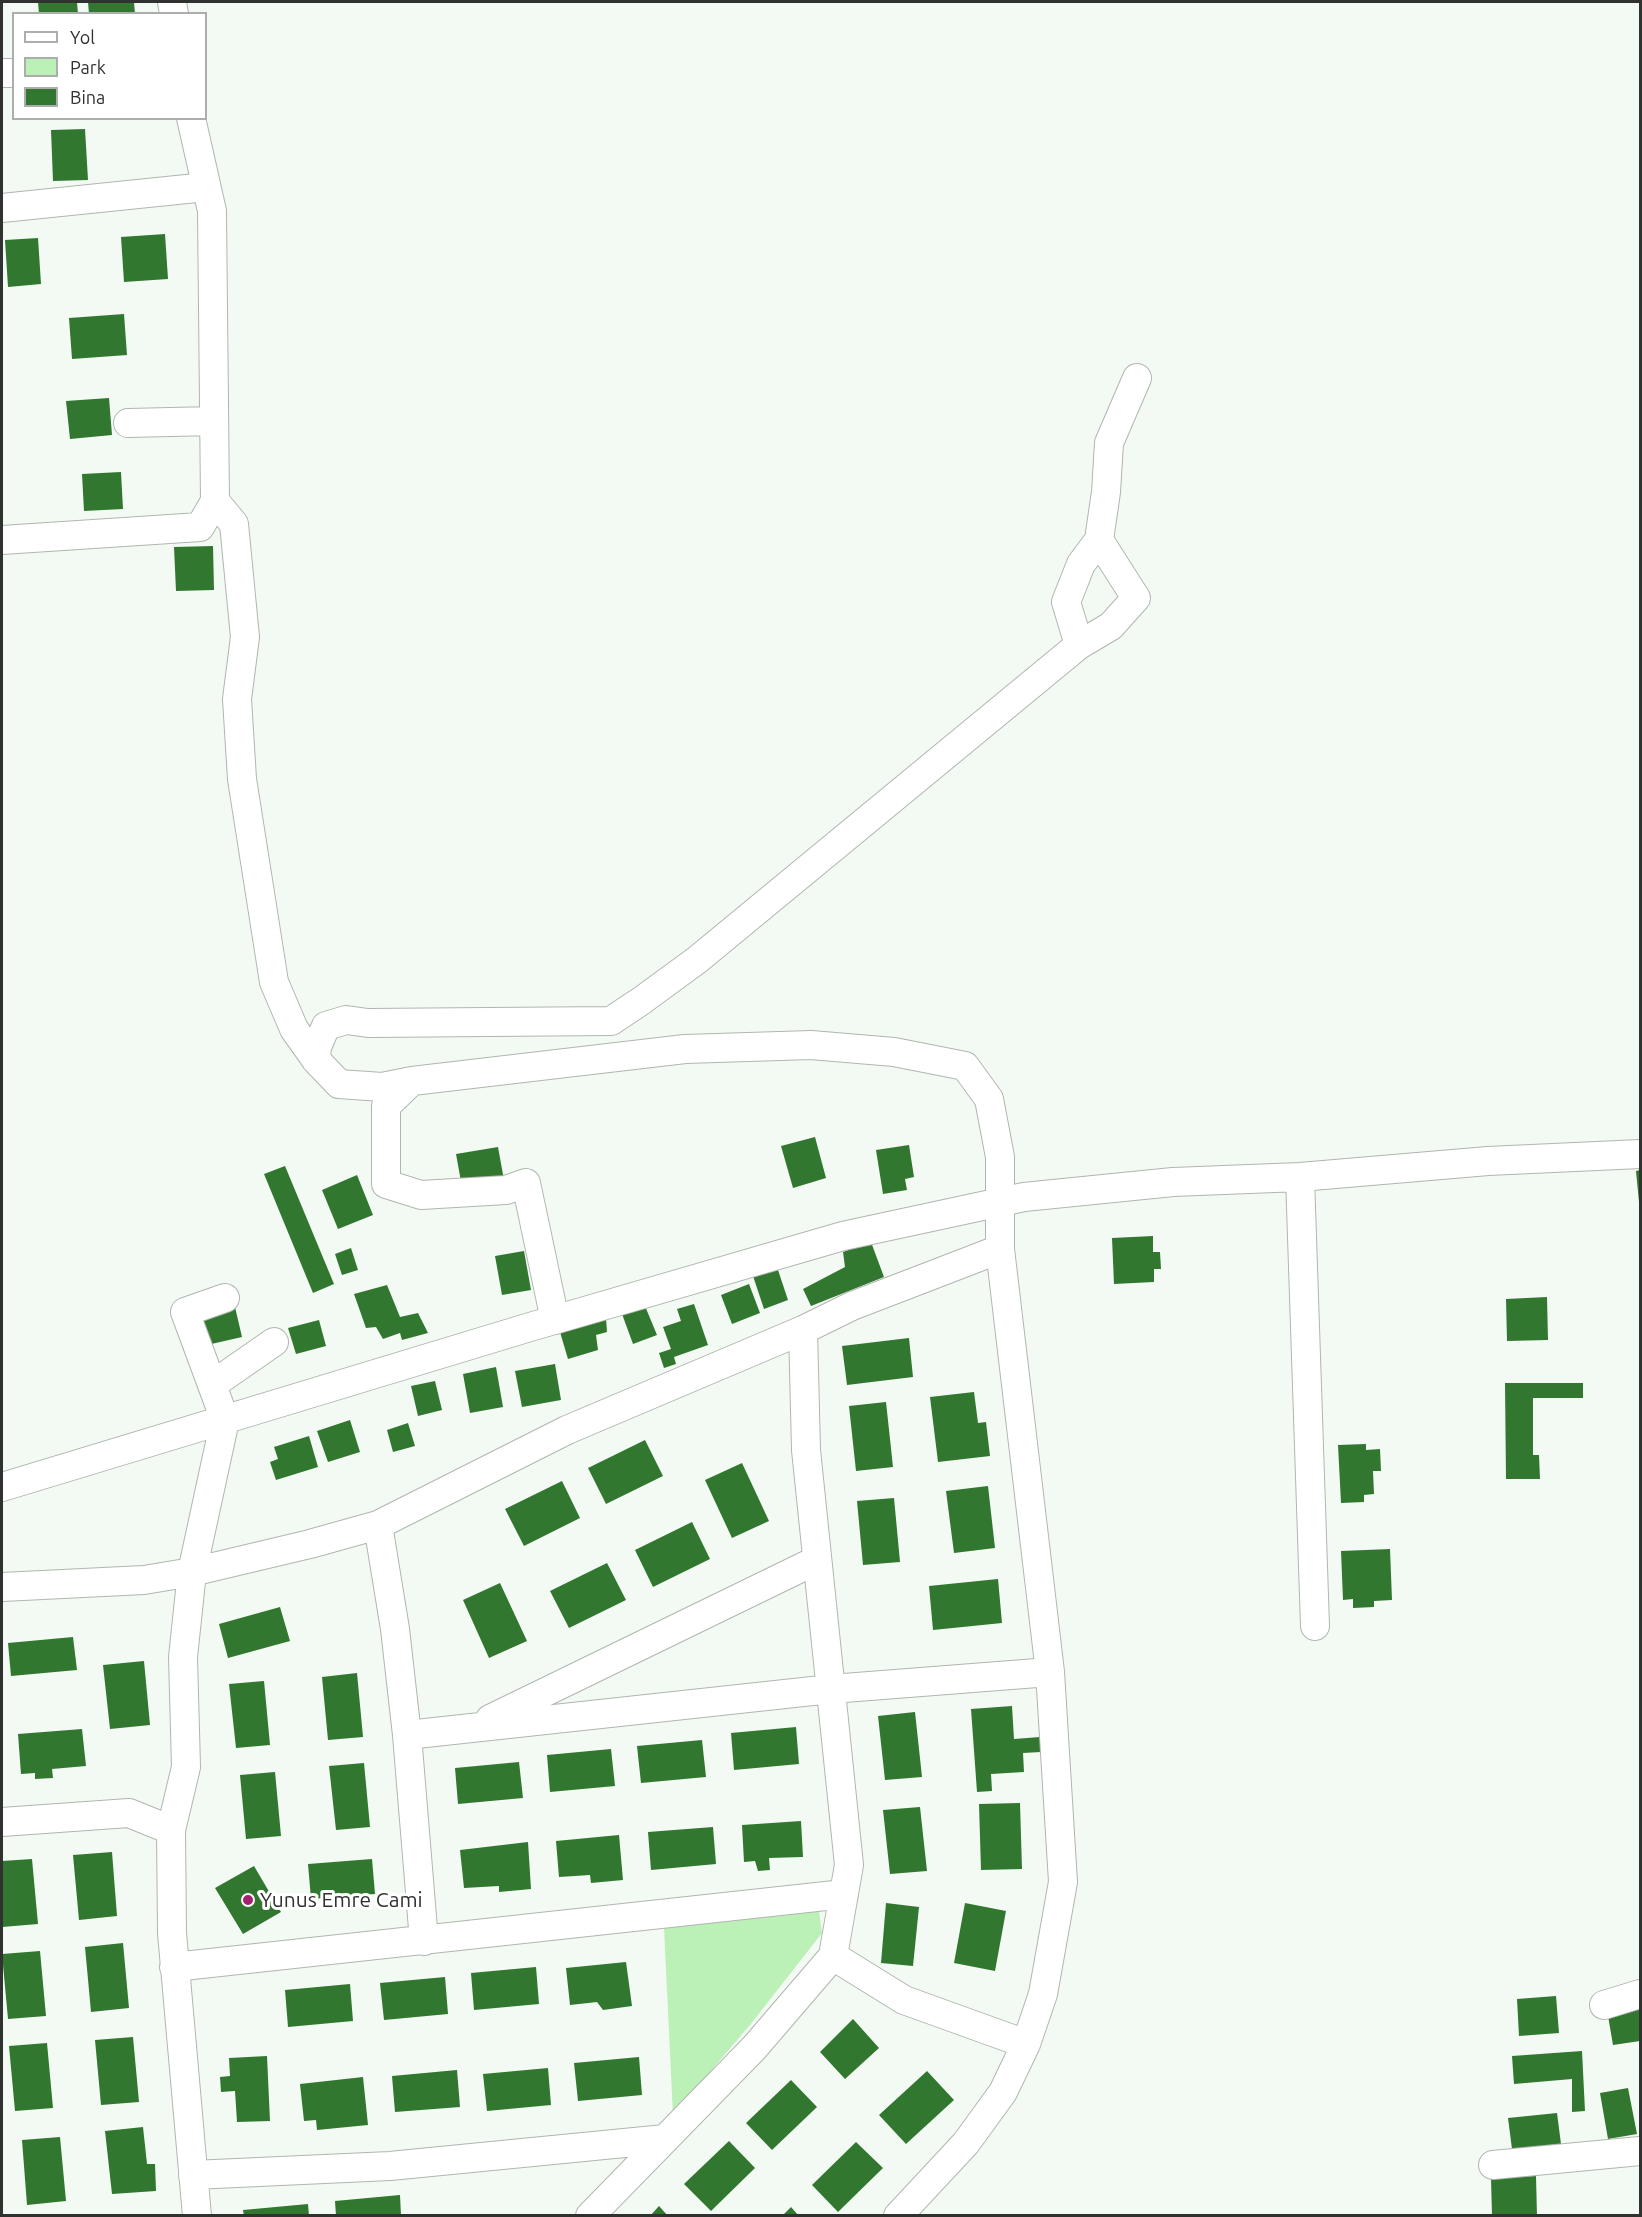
<!DOCTYPE html>
<html>
<head>
<meta charset="utf-8">
<style>
	body { margin:0 }
	#map { position:relative; width:1642px; height:2217px; overflow:hidden; background:#f3faf3; font-family:Ubuntu,sans-serif }
	canvas { display:block }
	.frame { position:absolute; inset:0; border:3px solid #303230; pointer-events:none }
	.legend { position:absolute; left:12px; top:12px; width:195px; height:108px; box-sizing:border-box; background:#fff; border:2px solid #acadac; margin:0; padding:8px 10px; list-style:none; font-size:18px; color:#303230 }
	.legend li { display:flex; align-items:center; gap:12px; height:30px }
	.legend b { width:30px; border:2px solid #acadac }
</style>
</head>
<body>
<div id="map">
<canvas width="1642" height="2217"></canvas>
<div class="frame"></div>
<ul class="legend">
<li><b style="height:8px;background:#fff"></b>Yol</li>
<li><b style="height:16px;background:#bbf0b7"></b>Park</li>
<li><b style="height:16px;background:#31772f"></b>Bina</li>
</ul>
</div>
<script>
const ctx = document.querySelector('canvas').getContext('2d');
ctx.lineJoin = 'round';
function fill(path, color) { ctx.fillStyle = color; ctx.fill(path, 'evenodd'); }
const poly = rows => new Path2D(rows.map(r => 'M' + r).join(''));
function trace(path, color, width, dash) { ctx.strokeStyle = color; ctx.lineWidth = width; ctx.lineCap = dash ? 'butt' : 'round'; ctx.setLineDash(dash || []); ctx.stroke(path); }
function drawText(font, color, halo, rows, align = 'center') {
  ctx.font = font + ' Ubuntu,sans-serif'; ctx.lineWidth = 6; ctx.setLineDash([]); ctx.textBaseline = 'middle'; ctx.strokeStyle = halo; ctx.fillStyle = color; for (const [text, x, y, turn = 0] of rows) {
    ctx.save(); ctx.translate(x, y); ctx.rotate((+turn || 0) * Math.PI / 180); ctx.textAlign = isNaN(turn) ? turn : align; if (halo) ctx.strokeText(text, 0, 0); ctx.fillText(text, 0, 0); ctx.restore();
  }
}
fill(poly([
	[819,1911,822,1933,750,2025,673,2115,664,1927]
]), '#bbf0b7');
fill(poly([
	[38,2,77,2,78,14,39,14],
	[88,2,134,2,135,14,89,14],
	[85,129,88,180,53,181,51,130],
	[165,234,168,279,124,282,121,237],
	[38,238,41,284,8,287,5,240],
	[124,314,127,355,72,359,69,318],
	[109,398,112,435,70,439,66,401],
	[121,472,123,509,84,511,82,474],
	[213,546,214,590,176,591,174,547],
	[815,1137,826,1178,793,1188,781,1146],
	[909,1145,914,1177,905,1179,907,1190,883,1194,876,1150],
	[498,1147,504,1180,462,1187,456,1154],
	[285,1166,334,1284,313,1293,264,1174],
	[1640,1170,1640,1201,1639,1202,1636,1171],
	[357,1175,373,1215,338,1229,322,1190],
	[1153,1236,1153,1252,1160,1252,1161,1269,1154,1269,1154,1282,1114,1284,1112,1238],
	[871,1242,884,1277,811,1306,803,1289,845,1267,843,1252],
	[351,1248,358,1270,342,1275,335,1254],
	[524,1251,531,1290,502,1295,495,1256],
	[777,1267,788,1300,764,1309,753,1276],
	[749,1284,760,1313,732,1324,721,1295],
	[387,1285,400,1317,418,1313,428,1333,402,1340,400,1333,383,1339,376,1327,366,1328,354,1294],
	[1547,1297,1548,1340,1507,1341,1506,1299],
	[694,1304,708,1345,674,1357,676,1364,664,1368,659,1353,671,1349,663,1327,681,1321,677,1309],
	[645,1306,657,1335,633,1344,622,1314],
	[235,1307,242,1337,207,1345,200,1316],
	[606,1318,607,1332,596,1335,598,1350,568,1359,560,1332],
	[319,1320,326,1346,296,1354,288,1328],
	[909,1338,913,1377,847,1385,842,1346],
	[555,1364,561,1400,522,1407,515,1371],
	[496,1367,503,1407,470,1413,463,1374],
	[435,1381,442,1410,418,1416,411,1386],
	[1505,1383,1583,1383,1583,1398,1533,1398,1533,1455,1539,1455,1540,1479,1506,1479],
	[974,1392,978,1423,986,1422,990,1456,938,1462,930,1397],
	[886,1402,893,1467,856,1471,849,1406],
	[350,1420,360,1452,328,1462,317,1431],
	[408,1423,415,1446,393,1452,387,1430],
	[309,1436,318,1467,276,1480,270,1462,278,1459,274,1447],
	[645,1440,663,1476,606,1504,588,1468],
	[1366,1444,1366,1450,1380,1449,1381,1471,1373,1471,1374,1494,1364,1495,1364,1502,1341,1503,1338,1445],
	[742,1463,769,1521,732,1538,705,1480],
	[562,1481,580,1518,524,1546,505,1509],
	[988,1486,995,1548,954,1553,946,1491],
	[894,1498,900,1562,863,1565,857,1501],
	[692,1522,710,1559,653,1587,635,1550],
	[1390,1549,1392,1600,1374,1601,1374,1607,1353,1608,1353,1599,1343,1600,1341,1551],
	[607,1563,626,1600,569,1628,550,1591],
	[998,1579,1002,1623,933,1630,929,1586],
	[500,1583,527,1641,489,1658,463,1600],
	[280,1607,290,1641,228,1658,219,1624],
	[73,1637,77,1670,11,1676,8,1643],
	[144,1661,150,1725,110,1729,103,1665],
	[357,1673,363,1737,328,1740,322,1677],
	[264,1681,270,1745,236,1748,229,1684],
	[1012,1706,1014,1739,1040,1737,1041,1752,1023,1753,1024,1772,991,1774,992,1791,977,1792,971,1709],
	[915,1712,922,1777,885,1780,878,1716],
	[796,1727,799,1764,734,1770,731,1733],
	[82,1729,86,1766,52,1769,53,1778,35,1779,35,1773,21,1774,18,1734],
	[702,1740,706,1777,641,1783,637,1746],
	[611,1749,615,1786,550,1792,547,1755],
	[519,1762,523,1798,458,1804,455,1768],
	[364,1763,370,1827,336,1830,329,1766],
	[275,1772,281,1836,246,1839,240,1775],
	[1020,1803,1022,1869,981,1870,979,1804],
	[920,1807,927,1871,890,1874,883,1810],
	[801,1821,803,1857,769,1858,770,1870,758,1871,755,1861,744,1862,742,1825],
	[713,1827,716,1864,651,1870,648,1832],
	[619,1835,623,1880,591,1883,590,1875,559,1877,556,1841],
	[528,1842,531,1889,499,1892,499,1886,464,1888,460,1850],
	[112,1852,117,1916,79,1920,73,1855],
	[32,1859,38,1924,2,1927,2,1861],
	[372,1859,375,1894,311,1899,308,1864],
	[254,1866,281,1912,243,1934,215,1888],
	[886,1903,919,1907,913,1966,881,1963],
	[965,1903,1006,1911,995,1971,954,1963],
	[123,1943,129,2008,91,2012,85,1947],
	[40,1951,46,2016,8,2019,2,1954],
	[626,1962,632,2006,603,2010,597,2002,570,2005,566,1968],
	[536,1967,539,2004,474,2010,471,1973],
	[445,1977,448,2014,384,2020,380,1983],
	[350,1984,353,2021,288,2027,285,1990],
	[1556,1996,1559,2033,1519,2036,1517,1999],
	[1640,2005,1640,2041,1613,2045,1607,2010],
	[853,2019,879,2048,845,2079,820,2052],
	[133,2037,139,2102,101,2105,95,2040],
	[47,2043,53,2108,15,2111,9,2046],
	[1582,2051,1585,2111,1572,2112,1572,2079,1514,2084,1512,2056],
	[267,2056,270,2121,237,2122,235,2091,221,2092,220,2077,230,2076,229,2058],
	[639,2057,642,2095,578,2101,574,2063],
	[548,2068,551,2105,487,2111,483,2074],
	[457,2070,460,2107,395,2112,392,2076],
	[927,2071,954,2100,906,2144,879,2115],
	[363,2077,368,2125,317,2130,316,2120,304,2121,300,2084],
	[791,2080,817,2107,772,2150,746,2123],
	[1628,2088,1637,2134,1608,2139,1600,2093],
	[1557,2113,1561,2144,1512,2149,1508,2118],
	[143,2127,147,2164,155,2164,156,2191,112,2194,105,2131],
	[60,2137,66,2201,27,2205,22,2140],
	[729,2141,755,2168,711,2211,684,2184],
	[856,2142,883,2168,838,2212,812,2185],
	[1536,2176,1537,2216,1492,2216,1491,2178],
	[400,2195,401,2216,336,2216,335,2201],
	[308,2204,309,2216,244,2216,243,2210],
	[659,2206,668,2216,650,2216],
	[791,2207,799,2216,782,2216]
]), '#31772f');
const minor = poly([
	[172,2,174,14],
	[2,73,14,73],
	[2,208,206,187],
	[128,423,213,421],
	[215,501,234,524,245,637,237,699,242,779,274,982,294,1029,316,1060],
	[2,540,200,527,215,501,212,211,191,118],
	[1079,645,1111,626,1136,598,1099,540,1106,492,1109,443,1137,378],
	[412,1081,386,1106,386,1184,421,1195,506,1190,526,1183,555,1320],
	[1300,1177,1315,1626],
	[212,1385,274,1342],
	[2,1487,530,1327,843,1236,1024,1197,1173,1182,1300,1177,1488,1161,1640,1154],
	[378,1525,395,1629,407,1735,424,1941],
	[2,1587,144,1580,192,1572,310,1544,378,1525,567,1430,803,1330,852,1306,1000,1249],
	[490,1719,817,1560],
	[407,1735,831,1689,1050,1672],
	[2,1822,129,1813,171,1830],
	[833,1956,904,2000,1026,2044],
	[174,1967,844,1894],
	[1604,2005,1640,1994],
	[1493,2165,1640,2151],
	[193,2175,390,2166,665,2139],
	[197,2216,172,1933,171,1830,186,1767,183,1657,192,1572,225,1420,185,1312,225,1298],
	[590,2216,754,2048,833,1956,849,1865,806,1450,803,1330],
	[898,2216,966,2143,1003,2092,1026,2044,1043,1994,1063,1882,1050,1672,1000,1249,1000,1157,989,1099,965,1066,894,1052,811,1045,685,1049,412,1081,382,1087,339,1084,316,1060,317,1047,326,1026,346,1020,368,1023,611,1021,641,1001,697,960,1079,645,1066,602,1081,564,1099,540]
]);
trace(minor, '#b0b6af', 30);
trace(minor, '#fff', 28);
for (const [x, y, r, color] of [
	[248,1900,6,"#a3206f"]
]) { const dot = new Path2D(); dot.arc(x, y, r, 0, 2 * Math.PI); ctx.fillStyle = color; ctx.fill(dot); trace(dot, '#fff', 2); }
drawText('21px', '#303230', '#fff', [
	["Yunus Emre Cami",260,1900]
], 'left');
</script>
</body>
</html>
